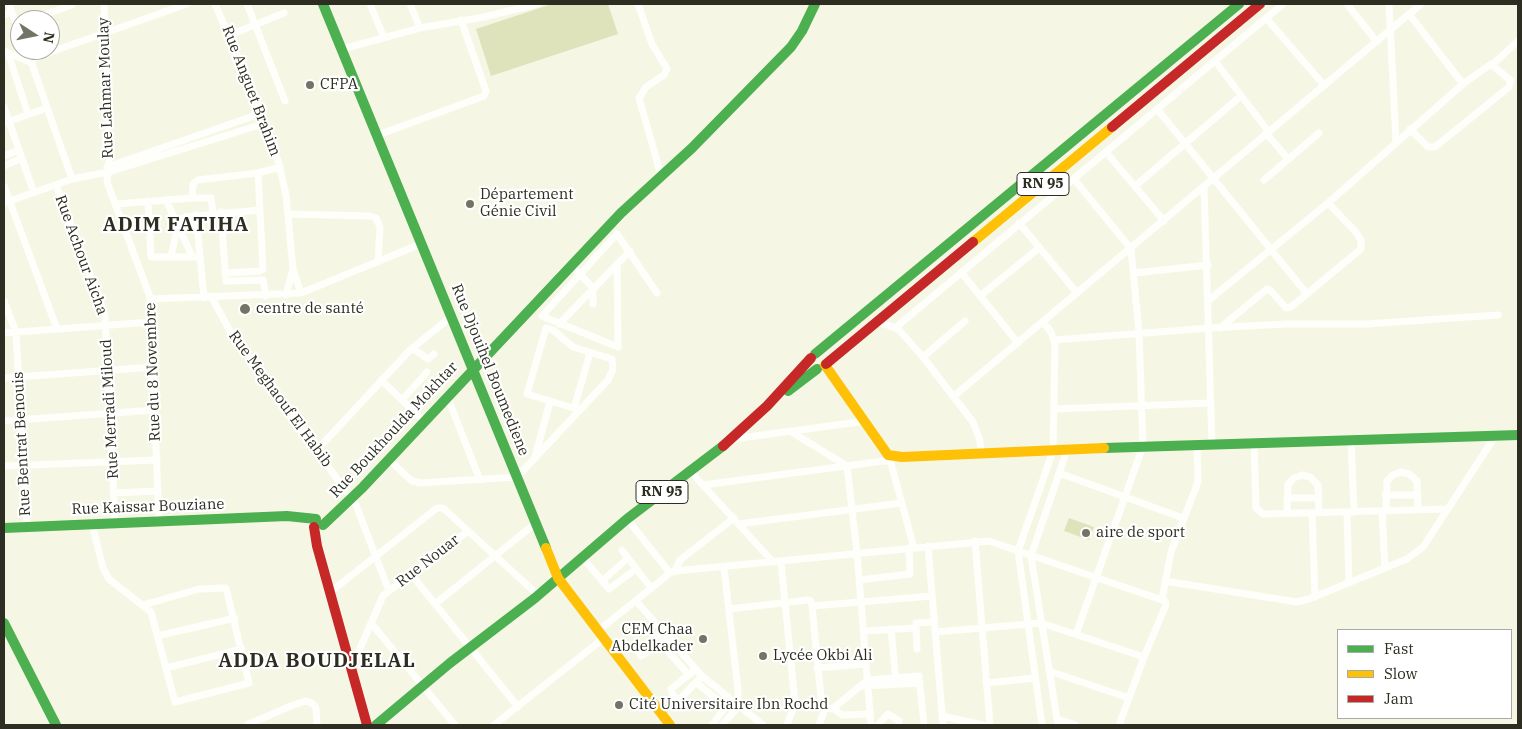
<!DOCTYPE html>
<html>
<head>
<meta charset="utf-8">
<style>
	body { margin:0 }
	#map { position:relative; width:1522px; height:729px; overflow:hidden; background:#f5f7e4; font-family:"IBM Plex Serif",serif }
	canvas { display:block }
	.frame { position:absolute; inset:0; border:5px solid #2d2e21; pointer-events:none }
	.legend { position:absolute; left:1337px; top:629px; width:175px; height:90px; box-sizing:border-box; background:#fff; border:1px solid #ababa6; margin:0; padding:6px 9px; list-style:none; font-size:15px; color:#2d2e21 }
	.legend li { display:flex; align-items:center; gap:10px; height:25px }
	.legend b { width:25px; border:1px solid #ababa6 }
	.north { position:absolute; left:10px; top:10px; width:50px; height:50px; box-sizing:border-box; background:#fff; border:1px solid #ababa6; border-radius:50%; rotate:101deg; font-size:14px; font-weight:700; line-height:20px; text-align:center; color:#2d2e21 }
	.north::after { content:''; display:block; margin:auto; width:18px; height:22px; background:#737465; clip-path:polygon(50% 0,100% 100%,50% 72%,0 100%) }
</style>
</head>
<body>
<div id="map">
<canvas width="1522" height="729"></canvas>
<div class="frame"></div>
<ul class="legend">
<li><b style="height:6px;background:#4caf50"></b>Fast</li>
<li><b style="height:6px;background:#ffc107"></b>Slow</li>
<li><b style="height:6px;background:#c62828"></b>Jam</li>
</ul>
<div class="north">N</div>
</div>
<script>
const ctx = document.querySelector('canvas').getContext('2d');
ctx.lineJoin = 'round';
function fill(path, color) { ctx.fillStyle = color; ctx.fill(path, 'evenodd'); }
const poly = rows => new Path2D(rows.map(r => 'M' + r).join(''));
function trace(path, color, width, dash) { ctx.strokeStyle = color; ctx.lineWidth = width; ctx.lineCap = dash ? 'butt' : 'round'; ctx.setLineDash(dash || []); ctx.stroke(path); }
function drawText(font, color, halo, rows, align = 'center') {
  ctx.font = font + ' "IBM Plex Serif",serif'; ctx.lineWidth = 4.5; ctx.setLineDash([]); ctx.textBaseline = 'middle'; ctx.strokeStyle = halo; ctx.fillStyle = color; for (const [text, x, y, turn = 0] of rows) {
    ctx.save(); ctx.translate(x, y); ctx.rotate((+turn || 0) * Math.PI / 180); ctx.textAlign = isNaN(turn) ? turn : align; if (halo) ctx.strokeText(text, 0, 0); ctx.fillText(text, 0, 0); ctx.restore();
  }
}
fill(poly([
	[552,4,608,4,618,34,491,76,476,29],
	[1069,518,1094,527,1089,540,1064,531]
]), '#dfe3bc');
trace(poly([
	[9,4,20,34],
	[104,4,109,165,107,182,150,297,159,521],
	[215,4,262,113,279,164,286,195,293,269],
	[247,4,285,101],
	[370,4,384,38],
	[410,4,420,28],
	[638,4,652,44,667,69,664,75,646,87,639,98,661,175],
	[1347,4,1377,42],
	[1389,4,1396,142],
	[4,15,11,12],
	[1266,18,1323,84],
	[30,20,72,5],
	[230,35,284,13],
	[342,49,420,28,484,17,537,4],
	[27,50,72,179],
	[4,51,32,63],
	[8,53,28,114],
	[31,59,187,4],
	[1215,61,1268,131],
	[1493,64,1518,41],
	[4,107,34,193],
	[1158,110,1307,294],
	[4,123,47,108],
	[1410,129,1428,147,1435,147,1509,87,1511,81,1491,64,1463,84],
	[1266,133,1288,159],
	[378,135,484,96,486,91,461,20],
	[1106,152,1164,221],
	[4,156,19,150],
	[4,166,22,158],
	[107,167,262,113],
	[1074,179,1131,249,1139,332,1143,446,1076,634],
	[1264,180,1319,133],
	[56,185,105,315,115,523],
	[4,186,57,329],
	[1135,186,1241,96],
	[1204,187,1212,445],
	[192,198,211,198,213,213],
	[166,200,192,256],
	[148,201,151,257,199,257],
	[4,203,72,179,109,172,266,123],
	[116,204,192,198,193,184,198,180,258,173,280,167],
	[221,212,226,281,263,280,266,296],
	[288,214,370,216,376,218,380,227,378,262],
	[196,215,204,298],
	[1019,223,1077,293],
	[171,256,178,226,185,217,260,210],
	[617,264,618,347,542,316,617,234,657,293],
	[577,271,593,288,593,304],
	[961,272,1018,343],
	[225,273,260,271,263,269,258,173],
	[1134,273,1208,265],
	[286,295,293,269,301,293],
	[980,296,1039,248],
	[212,298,231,333,356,505,389,591,383,596,351,669],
	[150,299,301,293,423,243],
	[1209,300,1328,203,1463,84,1409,14],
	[4,301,16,332,27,527],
	[876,323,885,324,899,330,923,357,973,422,980,441,981,454],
	[559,324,630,251],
	[895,328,1283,4],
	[1220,328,1267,289,1271,291,1286,308,1291,307,1361,249,1361,240,1355,231,1328,203],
	[4,333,152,322],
	[1054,340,1210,328,1286,324,1367,324,1498,315],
	[412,348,428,359,434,354],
	[923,357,965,321],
	[4,378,154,367],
	[381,380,424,421],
	[447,396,480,480],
	[954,396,1421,4],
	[402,400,427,372],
	[574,408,590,353],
	[1054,409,1211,403],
	[4,421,155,410],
	[790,431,847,466,857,553,871,725],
	[733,439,866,421],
	[1351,440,1354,512],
	[1254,443,1256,508,1263,514,1448,509],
	[317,450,410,350,452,316],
	[889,456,914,548],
	[535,457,550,402],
	[388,459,412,481,420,483,517,477,608,380,613,369,612,359,573,347,553,330,546,328,527,394,580,410],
	[4,466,157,460],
	[690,471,773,562],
	[1059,473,1183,518],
	[703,485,891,460],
	[113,493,158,491],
	[1385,495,1418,495],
	[1287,498,1319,498],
	[1382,511,1385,568],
	[1386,511,1387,481,1393,475,1401,472,1409,474,1417,481,1418,510],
	[1347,512,1349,583],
	[1312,513,1315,597],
	[1287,514,1288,484,1294,478,1302,475,1310,477,1318,485,1319,513],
	[627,519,670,573],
	[92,524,103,568,109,579,151,612,175,702,249,683,226,588,199,589,143,605],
	[739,524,901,503],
	[975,541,990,725],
	[928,546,943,725],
	[622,550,651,588],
	[583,558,609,589,636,569],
	[781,562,795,704,787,725],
	[724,568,738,690,738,705],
	[675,571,680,560,734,518],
	[411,574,518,707],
	[859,580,910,574,909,548],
	[602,581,628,558],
	[1165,581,1297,602,1309,599,1407,559,1423,547,1496,435],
	[389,591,468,531],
	[329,593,437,508,443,508,538,595],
	[1162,599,1171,552,1198,482,1197,445],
	[636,601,702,676,763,725],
	[435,604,536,523],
	[729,609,808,600,811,601,812,606],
	[371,623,455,725],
	[916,628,917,649],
	[891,629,896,681],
	[598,631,670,573,675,571,989,541,1165,601,1166,605,1144,657,1119,725],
	[663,631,639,651,641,656,668,638],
	[864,631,916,628,916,623,934,622],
	[935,632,1041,623,1144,657],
	[157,636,235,618],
	[661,644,689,675],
	[166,668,242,649],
	[817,668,866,664],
	[696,669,671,689,674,697,680,699,702,676],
	[1049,671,1129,698],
	[697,683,726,707],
	[986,683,1035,678],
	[864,686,920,683],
	[833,708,842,715,870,714],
	[942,716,983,725],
	[1057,719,1076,725],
	[247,725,293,705,306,701,312,703,316,708,317,725],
	[494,725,604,638],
	[712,725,728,704],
	[722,725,739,706],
	[819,725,825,709],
	[878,725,888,714,899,721],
	[924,725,919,676,868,680,832,709,822,707,812,606,932,596],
	[1042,725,1018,551,1053,451,1055,345,1051,332,1043,322],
	[1058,725,1031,556,1067,450]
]), '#fefefb', 7);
trace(poly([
	[323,4,546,548],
	[815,354,1239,4],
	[788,391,817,369],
	[1104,448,1518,435],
	[323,525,363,487,621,213,692,148,791,47,802,31,815,4],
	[4,528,287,516,316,519],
	[4,623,56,725],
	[376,725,450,663,535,598,627,519,723,446]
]), '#4caf50', 10);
trace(poly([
	[973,242,1112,127],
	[825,365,888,455,902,457,1104,448],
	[546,548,558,578,670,725]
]), '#ffc107', 10);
trace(poly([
	[1112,127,1260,4],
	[826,364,973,242],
	[723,446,767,406,811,358],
	[314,527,317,546,367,725]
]), '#c62828', 10);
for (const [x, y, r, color] of [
	[310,85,5,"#737465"],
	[470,204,5,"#737465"],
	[245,309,6,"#737465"],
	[1086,533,5,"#737465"],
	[703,639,5,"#737465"],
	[763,656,5,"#737465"],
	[619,705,5,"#737465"]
]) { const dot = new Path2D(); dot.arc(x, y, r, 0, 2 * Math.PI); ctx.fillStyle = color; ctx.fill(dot); trace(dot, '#fff', 2); }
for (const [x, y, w] of [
	[1043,184,52],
	[662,492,52]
]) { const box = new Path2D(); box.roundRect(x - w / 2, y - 11.5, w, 23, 4); ctx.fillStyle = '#fff'; ctx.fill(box); trace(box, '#2d2e21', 1); }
drawText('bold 14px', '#2d2e21', null, [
	["RN 95",1043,184],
	["RN 95",662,492]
]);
drawText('15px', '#2d2e21', '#fff', [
	["CFPA",320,85],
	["Département",480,195],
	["Génie Civil",480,212],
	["centre de santé",256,309],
	["aire de sport",1096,533],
	["CEM Chaa",693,630,"right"],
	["Abdelkader",693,647,"right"],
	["Lycée Okbi Ali",773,656],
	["Cité Universitaire Ibn Rochd",629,705]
], 'left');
drawText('15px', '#2d2e21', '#fff', [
	["Rue Lahmar Moulay",106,88,-92],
	["Rue Anguet Brahim",251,91,69],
	["Rue Achour Aicha",81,255,70],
	["Rue Djouihel Boumediene",490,370,68],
	["Rue du 8 Novembre",153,372,-92],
	["Rue Meghaouf El Habib",280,399,54],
	["Rue Merradi Miloud",110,409,-93],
	["Rue Boukhoulda Mokhtar",394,430,-47],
	["Rue Bentrat Benouis",22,444,-93],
	["Rue Kaissar Bouziane",148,507,-2],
	["Rue Nouar",428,561,-38]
]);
ctx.letterSpacing = '1px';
drawText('bold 20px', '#2d2e21', '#fff', [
	["ADIM FATIHA",176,225],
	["ADDA BOUDJELAL",317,661]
]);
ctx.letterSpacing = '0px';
</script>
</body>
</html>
